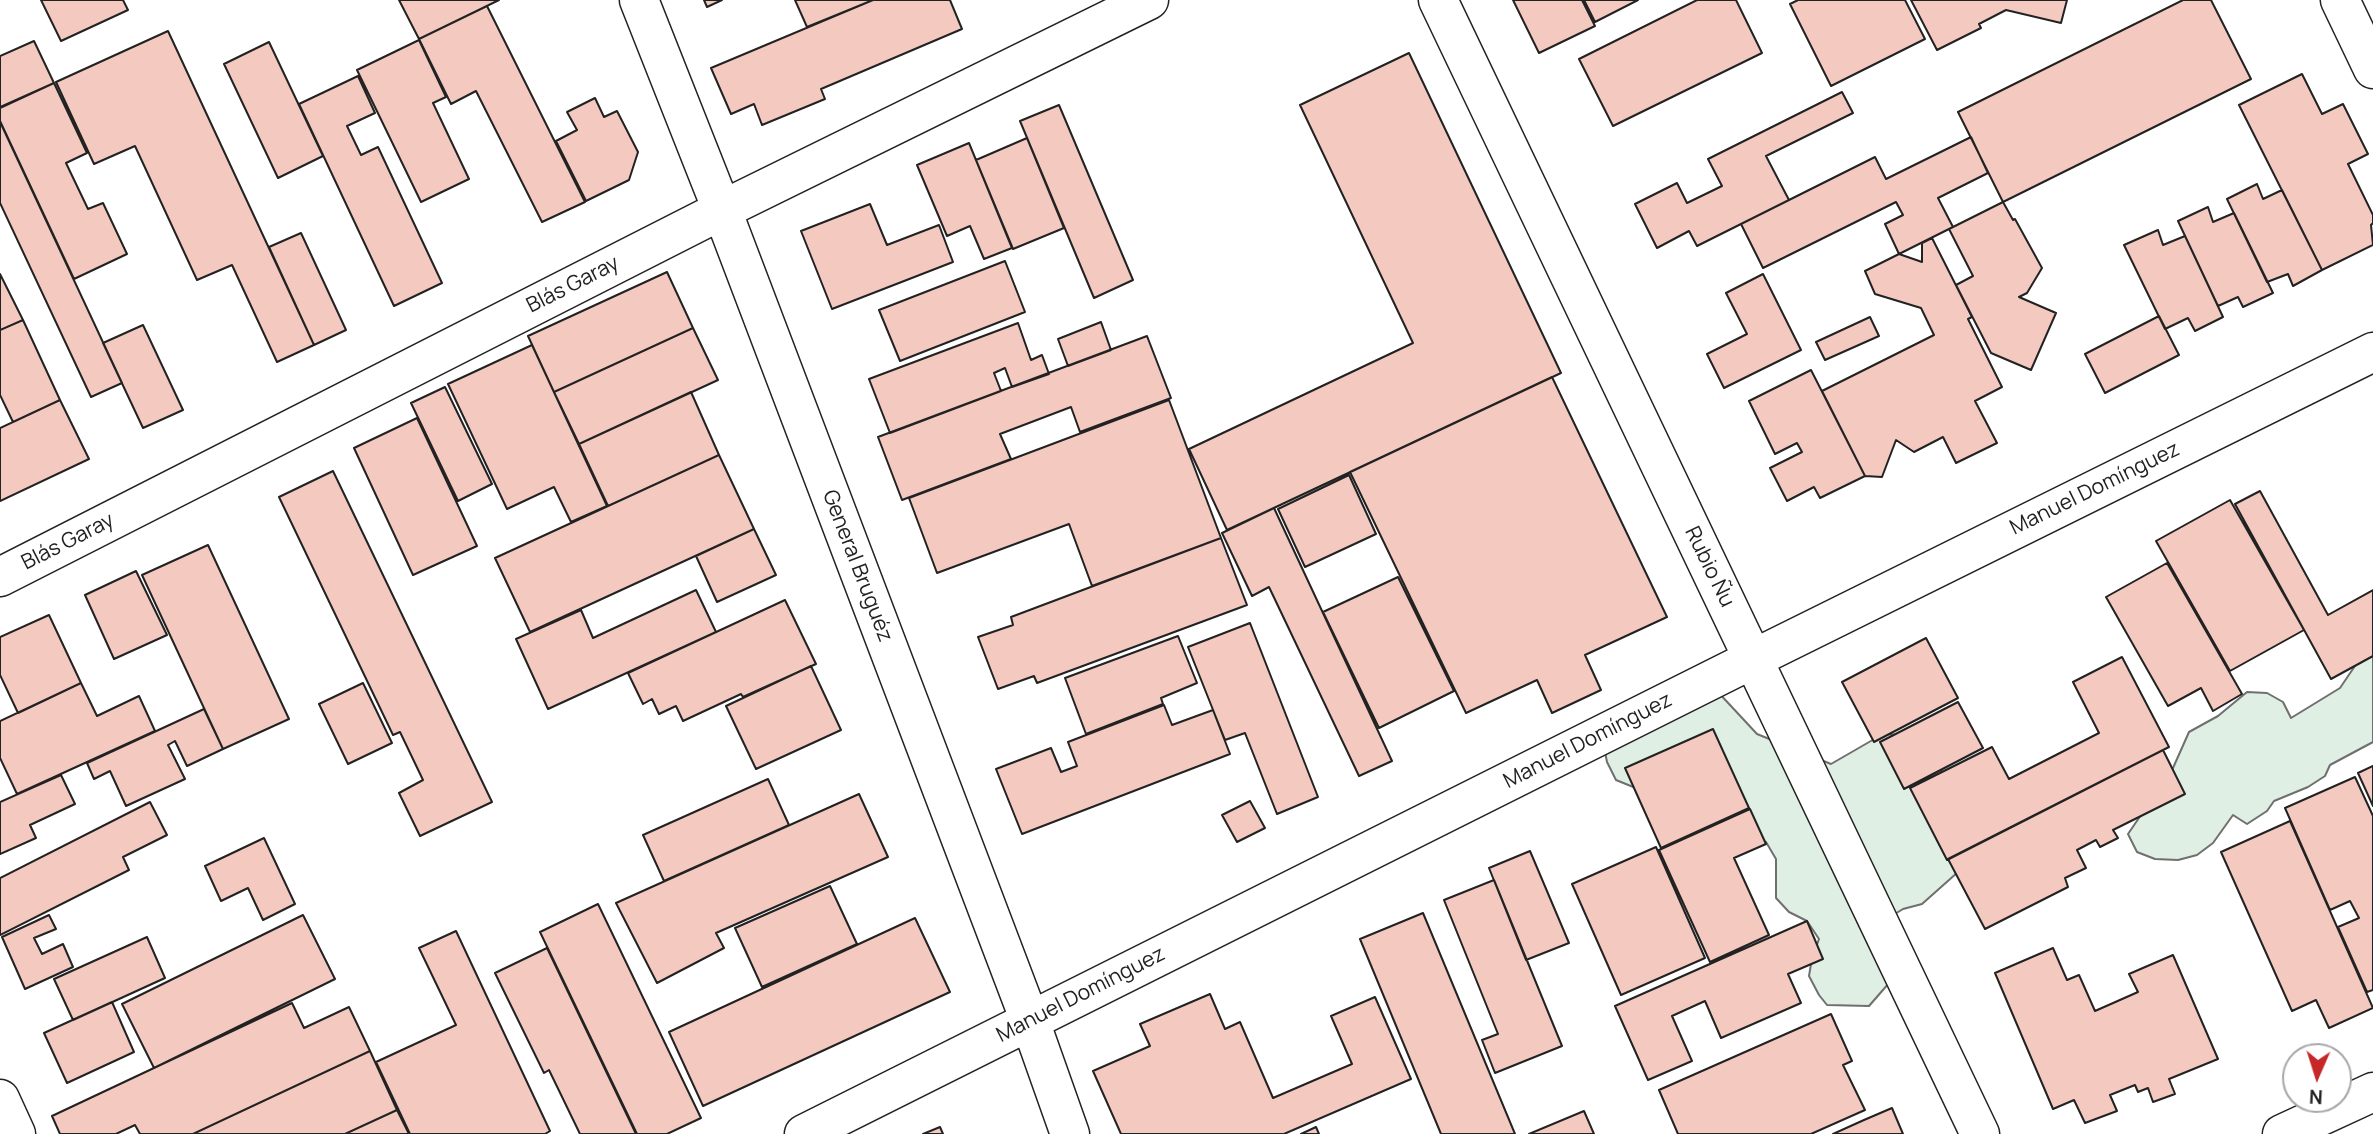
<!DOCTYPE html>
<html>
<head>
<meta charset="utf-8">
<style>
	body { margin:0 }
	#map { position:relative; width:2373px; height:1134px; overflow:hidden; background:#fff; font-family:Manrope,sans-serif }
	canvas { display:block }
	.north { position:absolute; left:2282px; top:1043px; width:70px; height:70px; box-sizing:border-box; background:#fff; border:2px solid #a7a7a7; border-radius:50%; rotate:183deg; font-size:19px; font-weight:700; line-height:28px; text-align:center; color:#222 }
	.north::after { content:''; display:block; margin:auto; width:24px; height:32px; background:#c62828; clip-path:polygon(50% 0,100% 100%,50% 72%,0 100%) }
</style>
</head>
<body>
<div id="map">
<canvas width="2373" height="1134"></canvas>
<div class="north">N</div>
</div>
<script>
const ctx = document.querySelector('canvas').getContext('2d');
ctx.lineJoin = 'round';
function fill(path, color) { ctx.fillStyle = color; ctx.fill(path, 'evenodd'); }
const poly = rows => new Path2D(rows.map(r => 'M' + r).join(''));
function trace(path, color, width, dash) { ctx.strokeStyle = color; ctx.lineWidth = width; ctx.lineCap = dash ? 'butt' : 'round'; ctx.setLineDash(dash || []); ctx.stroke(path); }
function drawText(font, color, halo, rows, align = 'center') {
  ctx.font = font + ' Manrope,sans-serif'; ctx.lineWidth = 5; ctx.setLineDash([]); ctx.textBaseline = 'middle'; ctx.strokeStyle = halo; ctx.fillStyle = color; for (const [text, x, y, turn = 0] of rows) {
    ctx.save(); ctx.translate(x, y); ctx.rotate((+turn || 0) * Math.PI / 180); ctx.textAlign = isNaN(turn) ? turn : align; if (halo) ctx.strokeText(text, 0, 0); ctx.fillText(text, 0, 0); ctx.restore();
  }
}
const green = poly([
	[2373,655,2373,742,2330,765,2325,776,2308,787,2274,801,2267,811,2247,824,2233,815,2213,843,2197,855,2178,860,2155,859,2137,852,2128,834,2173,768,2189,732,2218,716,2247,692,2267,693,2283,702,2291,718,2340,688,2361,657,2373,655],
	[1717,691,1757,734,1831,764,1883,734,1902,735,1932,757,1942,772,1958,872,1922,904,1903,909,1885,920,1896,975,1869,1006,1827,1005,1819,995,1809,976,1812,958,1819,939,1807,921,1789,912,1776,898,1776,859,1766,842,1745,837,1727,826,1714,807,1653,795,1616,780,1607,762,1603,742,1717,691]
]);
fill(green, '#e0efe3');
trace(green, '#6f6f6f', 2);
const building = poly([
	[41,0,123,0,128,10,61,41,41,0],
	[399,0,499,0,419,39,399,0],
	[704,0,722,0,707,7,704,0],
	[795,0,873,0,807,27,795,0],
	[873,0,950,0,962,29,821,89,825,99,762,125,754,104,731,114,711,68,873,0],
	[1513,0,1582,0,1595,26,1539,53,1513,0],
	[1584,0,1638,0,1595,22,1584,0],
	[1697,0,1736,0,1762,53,1613,126,1579,59,1697,0],
	[1798,0,1905,0,1925,39,1831,86,1790,4,1798,0],
	[1911,0,2067,0,2061,23,2006,10,1979,24,1981,28,1937,50,1911,0],
	[2183,0,2211,0,2251,79,2003,202,1958,112,2183,0],
	[487,6,585,202,542,222,476,91,451,104,419,39,487,6],
	[168,31,314,345,277,362,232,265,197,280,135,146,94,164,56,82,168,31],
	[419,40,446,97,433,103,469,179,421,202,357,70,419,40],
	[34,41,54,83,0,107,0,56,34,41],
	[269,42,323,156,278,178,224,64,269,42],
	[1409,53,1561,373,1227,530,1189,449,1413,343,1300,105,1409,53],
	[2302,74,2322,114,2343,104,2368,154,2348,164,2373,215,2373,223,2371,225,2373,245,2322,270,2239,105,2302,74],
	[358,76,375,113,347,126,361,155,378,147,442,283,394,306,299,104,358,76],
	[54,83,87,153,66,163,88,209,103,203,127,254,74,279,0,121,0,108,54,83],
	[1842,92,1853,113,1766,156,1789,200,1697,246,1689,231,1657,248,1635,204,1677,183,1687,203,1722,186,1708,159,1842,92],
	[595,98,604,117,617,111,638,152,629,180,586,201,556,141,577,130,567,112,595,98],
	[1059,105,1133,280,1094,298,1020,121,1059,105],
	[0,122,122,383,91,397,0,203,0,122],
	[1971,137,1988,173,1938,198,1953,227,1899,254,1885,224,1903,215,1896,202,1763,268,1741,224,1875,157,1886,179,1971,137],
	[1027,138,1064,228,1013,249,976,160,1027,138],
	[969,143,1012,248,984,259,970,226,947,236,917,165,969,143],
	[2257,184,2263,199,2282,190,2322,270,2293,286,2288,274,2267,282,2227,199,2257,184],
	[2003,202,2013,220,2015,219,2042,268,2027,293,2019,297,2056,313,2031,370,1991,353,1956,285,1973,276,1949,229,2003,202],
	[870,204,887,245,939,225,953,262,832,309,801,231,870,204],
	[2208,207,2213,222,2234,213,2273,293,2243,307,2238,297,2218,306,2178,221,2208,207],
	[2158,230,2163,245,2185,236,2223,317,2195,331,2188,318,2165,329,2124,245,2158,230],
	[301,233,346,330,314,345,269,247,301,233],
	[1932,238,1972,317,1968,319,2002,387,1975,401,1997,443,1956,463,1943,437,1914,452,1896,440,1882,477,1865,476,1822,391,1934,335,1921,308,1875,294,1865,271,1899,254,1922,262,1922,243,1932,238],
	[1005,261,1025,312,900,361,879,310,1005,261],
	[667,272,693,328,554,392,528,336,667,272],
	[0,274,23,320,0,330,0,274],
	[1763,274,1801,350,1724,388,1707,354,1747,334,1726,293,1763,274],
	[2159,316,2179,355,2105,393,2085,354,2159,316],
	[1870,317,1879,336,1825,360,1816,342,1870,317],
	[23,320,60,400,13,422,0,395,0,330,23,320],
	[1101,322,1111,350,1068,366,1058,339,1101,322],
	[1018,323,1031,360,1042,355,1049,374,1012,387,1005,368,994,373,1001,391,890,433,869,379,1018,323],
	[143,325,183,410,143,428,103,343,143,325],
	[693,328,718,380,579,444,554,392,693,328],
	[1147,336,1171,398,1080,432,1071,407,1000,434,1011,459,902,500,878,437,1147,336],
	[532,345,607,506,571,522,554,487,507,509,448,384,532,345],
	[1811,370,1865,476,1820,498,1814,487,1787,501,1770,468,1802,452,1797,443,1775,454,1749,401,1811,370],
	[1552,377,1667,617,1585,655,1601,690,1552,713,1537,680,1466,713,1350,472,1552,377],
	[445,387,492,484,458,501,411,403,445,387],
	[691,392,719,455,608,506,579,444,691,392],
	[60,400,89,459,0,501,0,428,60,400],
	[1169,400,1221,538,1092,586,1069,524,937,573,909,498,1169,400],
	[417,418,477,546,413,575,354,448,417,418],
	[719,455,754,529,530,632,495,558,719,455],
	[333,471,492,802,420,836,399,793,423,780,400,732,393,735,279,497,333,471],
	[1349,475,1376,534,1305,567,1278,509,1349,475],
	[2260,491,2328,615,2373,590,2373,656,2331,679,2235,504,2260,491],
	[2230,500,2304,630,2230,671,2156,541,2230,500],
	[1274,508,1392,761,1359,776,1269,587,1252,596,1222,533,1274,508],
	[754,529,776,575,717,602,696,556,754,529],
	[1221,538,1247,605,1037,683,1034,676,998,689,978,637,1013,625,1011,617,1221,538],
	[208,545,289,719,223,749,142,575,208,545],
	[2167,563,2242,694,2213,711,2201,688,2168,706,2106,597,2167,563],
	[136,571,167,635,114,659,85,595,136,571],
	[1398,577,1454,691,1379,728,1323,612,1398,577],
	[696,590,716,632,548,709,516,639,581,610,593,638,696,590],
	[785,600,816,664,743,697,741,694,683,721,676,706,659,714,652,699,643,704,628,673,785,600],
	[49,615,81,683,18,713,0,675,0,637,49,615],
	[1250,623,1318,797,1277,814,1245,733,1225,740,1188,647,1250,623],
	[1178,636,1197,683,1161,698,1163,704,1086,734,1065,678,1178,636],
	[1926,638,1958,698,1874,742,1842,682,1926,638],
	[2122,657,2169,747,1947,860,1910,788,1992,747,2009,779,2099,733,2073,682,2122,657],
	[811,666,841,730,756,769,726,706,811,666],
	[81,683,97,716,139,696,155,731,17,794,0,758,0,721,81,683],
	[363,683,392,743,348,764,319,704,363,683],
	[1958,702,1983,748,1904,789,1880,742,1958,702],
	[1164,705,1172,725,1213,710,1230,754,1022,834,996,769,1051,748,1061,772,1077,766,1068,742,1164,705],
	[204,709,223,749,187,766,175,741,168,745,185,779,126,806,110,771,94,779,87,763,204,709],
	[1713,729,1749,808,1661,848,1625,768,1713,729],
	[2163,750,2185,794,2113,830,2118,838,2100,847,2096,840,2077,850,2086,868,2065,878,2068,887,1985,929,1948,859,2163,750],
	[2373,766,2373,806,2358,773,2373,766],
	[61,775,75,804,30,825,36,838,0,854,0,802,61,775],
	[2355,777,2373,816,2373,990,2367,992,2338,927,2359,918,2350,901,2330,910,2285,808,2355,777],
	[768,779,789,825,664,881,643,835,768,779],
	[859,794,888,857,716,933,724,948,657,983,616,903,859,794],
	[1250,801,1265,828,1237,842,1222,815,1250,801],
	[150,802,167,835,123,857,129,870,0,935,0,878,150,802],
	[1750,809,1766,844,1734,858,1769,935,1710,962,1659,850,1750,809],
	[2290,821,2373,1008,2329,1028,2316,1000,2292,1011,2221,852,2290,821],
	[264,838,295,904,263,920,248,888,221,901,205,866,264,838],
	[1656,847,1705,958,1621,995,1572,884,1656,847],
	[1530,851,1569,943,1526,960,1489,868,1530,851],
	[1494,880,1562,1046,1495,1073,1482,1040,1498,1034,1444,900,1494,880],
	[830,886,857,944,762,987,735,928,830,886],
	[598,904,701,1118,667,1134,637,1134,540,932,598,904],
	[1423,913,1515,1134,1441,1134,1360,939,1423,913],
	[49,915,56,929,34,938,42,954,63,944,73,967,25,989,2,937,49,915],
	[303,915,335,979,154,1068,122,1004,303,915],
	[915,918,950,992,703,1106,669,1032,915,918],
	[1807,921,1823,959,1788,974,1801,1003,1721,1038,1705,1001,1672,1016,1692,1061,1648,1080,1615,1006,1807,921],
	[456,931,550,1131,545,1134,410,1134,376,1062,456,1025,419,948,456,931],
	[147,937,165,978,73,1020,54,979,147,937],
	[547,948,636,1134,580,1134,549,1070,544,1073,495,973,547,948],
	[2053,948,2067,980,2079,975,2095,1011,2138,992,2129,974,2173,955,2218,1059,2169,1079,2175,1094,2153,1102,2148,1088,2138,1092,2135,1085,2110,1095,2117,1111,2085,1123,2074,1100,2053,1109,1995,973,2053,948],
	[1210,994,1225,1029,1240,1022,1273,1098,1352,1064,1331,1016,1375,997,1411,1079,1284,1134,1121,1134,1093,1071,1150,1046,1140,1024,1210,994],
	[112,1002,134,1052,67,1083,44,1033,112,1002],
	[292,1003,304,1028,349,1007,370,1051,193,1134,140,1134,135,1125,116,1134,60,1134,52,1116,292,1003],
	[1831,1014,1852,1061,1843,1065,1865,1110,1811,1134,1678,1134,1659,1090,1831,1014],
	[370,1051,397,1110,345,1134,193,1134,370,1051],
	[1892,1108,1903,1134,1833,1134,1864,1120,1892,1108],
	[397,1110,409,1134,345,1134,397,1110],
	[1584,1111,1594,1134,1529,1134,1584,1111],
	[940,1127,943,1134,923,1134,940,1127],
	[1316,1127,1319,1134,1301,1134,1316,1127]
]);
fill(building, '#f3c9c0');
trace(building, '#222', 2);
const minor = poly([
	[639,0,722,210,1030,1021,1070,1134],
	[1438,0,1980,1134],
	[2340,0,2373,69],
	[0,577,722,210,1149,0],
	[804,1134,1753,659,2373,352],
	[2282,1134,2373,1092]
]);
const tertiary = poly([
	[0,1099,16,1134]
]);
trace(minor, '#222', 41);
trace(tertiary, '#222', 41);
trace(minor, '#fff', 38);
trace(tertiary, '#fff', 38);
drawText('21px', '#222', '#fff', [
	["Blás Garay",573,285,-27],
	["Manuel Domínguez",2095,489,-26],
	["Blás Garay",68,542,-27],
	["General Bruguéz",857,566,69],
	["Rubio Ñu",1709,567,64],
	["Manuel Domínguez",1588,741,-27],
	["Manuel Domínguez",1081,995,-27]
]);
</script>
</body>
</html>
